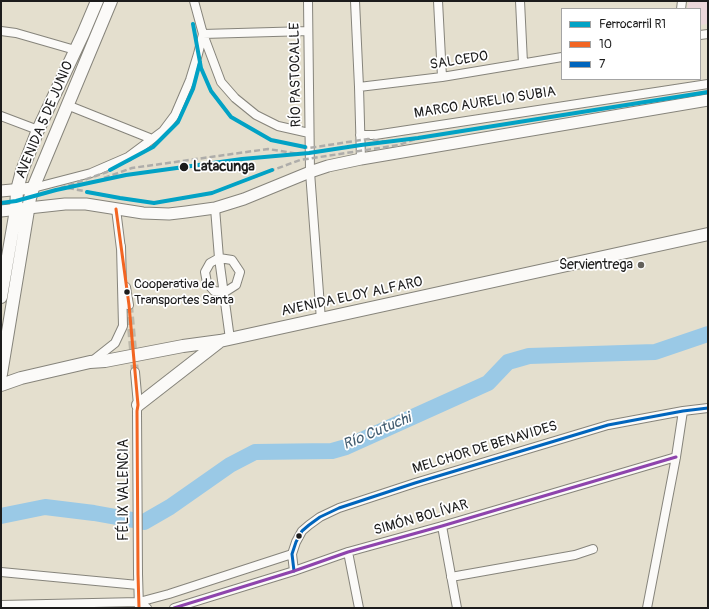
<!DOCTYPE html>
<html>
<head>
<meta charset="utf-8">
<style>
	body { margin:0 }
	#map { position:relative; width:709px; height:609px; overflow:hidden; background:#e4dfce; font-family:Pangolin,sans-serif }
	canvas { display:block }
	.frame { position:absolute; inset:0; border:2px solid #1c1c1c; pointer-events:none }
	.legend { position:absolute; left:561px; top:8px; width:140px; height:72px; box-sizing:border-box; background:#fff; border:1px solid #a4a4a4; margin:0; padding:5px 7px; list-style:none; font-size:12px; color:#1c1c1c }
	.legend li { display:flex; align-items:center; gap:8px; height:20px }
	.legend b { width:20px; border:1px solid #a4a4a4 }
</style>
</head>
<body>
<div id="map">
<canvas width="709" height="609"></canvas>
<div class="frame"></div>
<ul class="legend">
<li><b style="height:5px;background:#01a2c5"></b>Ferrocarril R1</li>
<li><b style="height:5px;background:#f26522"></b>10</li>
<li><b style="height:5px;background:#0065bd"></b>7</li>
</ul>
</div>
<script>
const ctx = document.querySelector('canvas').getContext('2d');
ctx.lineJoin = 'round';
function fill(path, color) { ctx.fillStyle = color; ctx.fill(path, 'evenodd'); }
const poly = rows => new Path2D(rows.map(r => 'M' + r).join(''));
function trace(path, color, width, dash) { ctx.strokeStyle = color; ctx.lineWidth = width; ctx.lineCap = dash ? 'butt' : 'round'; ctx.setLineDash(dash || []); ctx.stroke(path); }
function drawText(font, color, halo, rows, align = 'center') {
  ctx.font = font + ' Pangolin,sans-serif'; ctx.lineWidth = 3.5; ctx.setLineDash([]); ctx.textBaseline = 'middle'; ctx.strokeStyle = halo; ctx.fillStyle = color; for (const [text, x, y, turn = 0] of rows) {
    ctx.save(); ctx.translate(x, y); ctx.rotate((+turn || 0) * Math.PI / 180); ctx.textAlign = isNaN(turn) ? turn : align; if (halo) ctx.strokeText(text, 0, 0); ctx.fillText(text, 0, 0); ctx.restore();
  }
}
fill(poly([
	[689,1,708,1,708,24,700,25,700,9,687,9]
]), '#ebd7da');
trace(poly([
	[1,516,45,507,94,513,144,522,170,507,230,465,255,452,332,451,346,447,488,383,508,362,529,356,655,352,708,334]
]), '#9ac9e6', 16);
trace(poly([
	[129,305,135,372]
]), '#bcb8aa', 8, [8, 4]);
const street = poly([
	[194,1,203,34,221,82,235,98,256,115,278,126,309,133],
	[308,1,310,172,321,320],
	[355,1,359,87,361,159],
	[438,1,442,77],
	[520,1,523,63],
	[681,9,682,1],
	[1,31,16,33,75,50],
	[700,35,708,34],
	[359,87,442,77,562,57],
	[67,105,152,139],
	[1,116,38,130],
	[360,135,375,135,708,84],
	[33,188,91,173,128,157,163,131,175,115,190,80,198,54,203,34,308,31],
	[215,208,219,258,230,339],
	[116,209,121,249],
	[219,258,232,260,240,272,236,285,225,292,214,291,207,283,205,272,210,263,219,258],
	[126,287,129,305],
	[91,362,115,343,123,326,121,246],
	[135,372,138,405,137,411,138,574,139,608],
	[442,526,457,608],
	[348,552,359,608],
	[294,571,292,554,296,542,302,531,309,525,320,517,339,508,415,483,608,425,683,411,708,408],
	[1,572,138,585],
	[451,577,575,555,593,549],
	[139,602,147,608],
	[1,605,139,602,169,594,292,554],
	[174,608,294,571,348,552,442,526,676,457],
	[647,608,676,457,683,411]
]);
const secondary = poly([
	[1,191,33,188],
	[1,211,65,204,86,204,143,213,169,214,186,212,215,208,244,199,310,172,328,166,361,159,708,100]
]);
const primary = poly([
	[1,297,16,210,17,190,22,171,38,130,83,34,97,1],
	[1,374,30,198,33,188,111,1],
	[1,385,21,378,90,362,105,361,183,346,220,341,708,234],
	[138,405,219,342]
]);
trace(street, '#86847b', 10);
trace(secondary, '#86847b', 13);
trace(primary, '#86847b', 14);
trace(street, '#fbfaf8', 8);
trace(secondary, '#fbfaf8', 11);
trace(primary, '#fbfaf8', 12);
trace(poly([
	[193,24,201,68,211,91,231,117,271,140,309,148,368,139,388,142],
	[104,178,132,168,268,149,299,154],
	[68,188,120,198,154,203,212,193,238,183,300,160,399,145,418,138],
	[43,194,107,172,153,147,178,122,193,89,199,64]
]), '#aeadaa', 2.5, [6, 3]);
trace(poly([
	[116,209,129,305,138,405,137,411,138,574,139,608]
]), '#f26522', 3);
trace(poly([
	[294,571,292,554,296,542,302,531,309,525,320,517,339,508,415,483,608,425,683,411,708,408]
]), '#0065bd', 3);
trace(poly([
	[174,608,294,571,348,552,442,526,676,457]
]), '#8e44ad', 3);
trace(poly([
	[193,24,201,68,211,91,231,117,271,140,305,147],
	[110,170,153,147,178,122,193,89,200,62],
	[87,192,120,198,154,203,212,193,238,183,272,170],
	[1,203,16,201,56,190,126,175,242,159,309,153,361,145,418,138,708,92]
]), '#01a2c5', 4);
for (const [x, y, r, color] of [
	[184,167,5,"#1c1c1c"],
	[641,265,4,"#62605a"],
	[127,292,3.5,"#1c1c1c"],
	[299,536,3.5,"#1c1c1c"]
]) { const dot = new Path2D(); dot.arc(x, y, r, 0, 2 * Math.PI); ctx.fillStyle = color; ctx.fill(dot); trace(dot, '#fff', 1.5); }
drawText('13px', '#1c1c1c', '#fff', [
	["Cooperativa de",134,285],
	["Transportes Santa",134,301]
], 'left');
drawText('14px', '#1c1c1c', '#fff', [
	["SALCEDO",459,61,-9],
	["RÍO PASTOCALLE",296,75,-91],
	["MARCO AURELIO SUBIA",485,103,-9],
	["AVENIDA 5 DE JUNIO",45,120,-67],
	["AVENIDA ELOY ALFARO",352,297,-12],
	["MELCHOR DE BENAVIDES",485,448,-17],
	["FÉLIX VALENCIA",124,490,-90],
	["SIMÓN BOLÍVAR",421,518,-16]
]);
drawText('bold 14px', '#1c1c1c', '#fff', [
	["Latacunga",193,167]
], 'left');
drawText('14px', '#1c1c1c', '#fff', [
	["Servientrega",633,265]
], 'right');
drawText('italic 15px', '#425d71', '#fff', [
	["Río Cutuchi",377,432,-23]
]);
</script>
</body>
</html>
